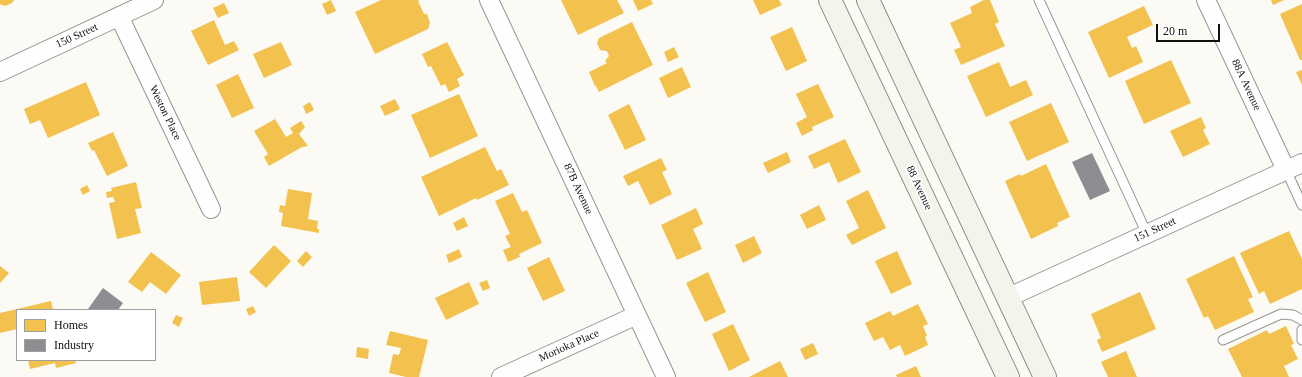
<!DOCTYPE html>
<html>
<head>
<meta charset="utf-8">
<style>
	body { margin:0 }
	#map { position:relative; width:1302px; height:377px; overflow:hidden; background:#fbfaf5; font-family:Georgia,serif }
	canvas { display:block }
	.legend { position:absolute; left:16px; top:309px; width:140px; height:52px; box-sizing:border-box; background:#fff; border:1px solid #9f9f9f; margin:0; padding:5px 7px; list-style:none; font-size:12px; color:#0f0f0f }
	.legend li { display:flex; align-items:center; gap:8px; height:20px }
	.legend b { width:20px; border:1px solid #9f9f9f }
	.scale { position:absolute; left:1156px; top:24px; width:64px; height:18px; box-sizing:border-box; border:2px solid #0f0f0f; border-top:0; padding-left:5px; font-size:12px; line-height:14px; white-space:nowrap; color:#0f0f0f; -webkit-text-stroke:3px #fff; paint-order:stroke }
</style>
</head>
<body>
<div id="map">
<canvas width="1302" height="377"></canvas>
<ul class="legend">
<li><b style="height:11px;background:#f2c14e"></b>Homes</li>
<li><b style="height:11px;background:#8d8d92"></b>Industry</li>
</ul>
<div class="scale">20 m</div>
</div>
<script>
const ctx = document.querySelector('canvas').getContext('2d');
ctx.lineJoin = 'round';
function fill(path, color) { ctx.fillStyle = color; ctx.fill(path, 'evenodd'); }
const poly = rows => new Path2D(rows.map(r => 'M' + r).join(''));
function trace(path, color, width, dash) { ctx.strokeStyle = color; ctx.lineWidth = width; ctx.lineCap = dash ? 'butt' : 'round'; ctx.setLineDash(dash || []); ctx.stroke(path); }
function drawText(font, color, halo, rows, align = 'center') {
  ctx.font = font + ' Georgia,serif'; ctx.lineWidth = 4; ctx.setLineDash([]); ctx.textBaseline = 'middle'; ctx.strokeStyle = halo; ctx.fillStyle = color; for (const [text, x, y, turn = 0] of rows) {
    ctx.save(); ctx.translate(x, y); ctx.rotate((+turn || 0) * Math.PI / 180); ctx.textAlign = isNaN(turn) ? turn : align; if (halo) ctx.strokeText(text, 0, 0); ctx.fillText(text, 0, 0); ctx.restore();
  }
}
fill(poly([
	[0,0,14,0,12,3,5,6,0,4],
	[331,0,336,11,327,15,322,4],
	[381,0,420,0,418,1,424,14,427,14,430,23,428,29,375,54,355,12],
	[561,0,617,0,624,13,578,35],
	[633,0,651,0,653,4,638,11],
	[753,0,779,0,782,5,760,15],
	[984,0,990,0,999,22,995,24,1005,46,961,65,954,50,961,47,950,23,972,13,970,7],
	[1271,0,1284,0,1273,5],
	[224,3,229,13,218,18,213,8],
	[1302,4,1302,60,1300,60,1280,14],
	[1144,6,1153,25,1127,37,1132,48,1136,46,1143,62,1109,78,1088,32],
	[214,20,225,45,234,41,239,50,208,65,191,31],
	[632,22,653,65,599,92,596,86,595,86,589,72,607,63,605,61,609,56,607,51,605,51,600,50,597,43,599,38],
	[792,27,807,61,786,71,770,37],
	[281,42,292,65,264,78,253,54],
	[447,42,464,75,457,79,460,86,449,92,445,84,441,86,431,66,428,67,422,54],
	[674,47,679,57,668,62,664,52],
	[1171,60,1191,103,1144,124,1125,81],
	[999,62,1010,87,1026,80,1033,95,986,117,967,76],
	[682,67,691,87,668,98,659,78],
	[1302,70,1302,85,1296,72],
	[238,74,254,108,232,118,216,85],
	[86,82,100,115,48,138,40,120,30,124,24,109],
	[818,84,834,117,812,127,813,130,802,136,796,123,807,117,796,94],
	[459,94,478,136,430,158,411,115],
	[395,99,400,109,385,116,380,106],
	[310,102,314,110,306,114,303,106],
	[1051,103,1069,142,1027,161,1009,122],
	[629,104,646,140,625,150,608,115],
	[1201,117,1206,128,1203,130,1210,144,1183,157,1170,131],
	[275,119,286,137,293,133,290,128,301,121,305,127,299,134,308,146,302,147,269,166,264,157,268,154,254,131],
	[113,132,128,166,107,176,94,150,92,151,88,143],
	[845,139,861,172,838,183,829,162,814,169,808,156],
	[485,147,497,171,501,169,509,185,477,200,476,198,439,216,421,177],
	[787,152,791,162,768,173,763,163],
	[661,158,667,170,662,172,672,194,650,205,638,181,628,186,623,176],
	[1046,164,1070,217,1057,223,1058,226,1031,239,1005,181,1020,174,1021,176],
	[136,182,142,208,135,209,141,233,117,239,109,203,115,202,113,197,107,198,106,192,112,191,111,188],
	[87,185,90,191,83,195,80,189],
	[288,189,312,193,308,219,318,221,317,229,319,229,319,233,281,226,283,213,279,212,280,205,285,206],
	[868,190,886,228,852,245,846,235,859,228,846,201],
	[513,193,522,212,527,210,542,243,519,254,520,257,508,262,503,250,511,247,505,236,510,234,495,201],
	[819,205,826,220,807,229,800,215],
	[696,208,703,224,693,229,702,249,677,260,661,225],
	[464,217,468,226,457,231,453,223],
	[1289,231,1302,259,1302,289,1270,304,1264,291,1259,294,1240,253],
	[754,236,762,253,743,263,735,245],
	[274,245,291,261,266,288,249,272],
	[459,249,462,257,449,263,446,255],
	[306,251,312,257,303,267,297,261],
	[897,251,912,284,891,294,875,261],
	[151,252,181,275,166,294,150,282,142,292,128,282],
	[1234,256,1253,297,1248,299,1254,312,1215,330,1208,316,1204,318,1186,279],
	[549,257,565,291,543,301,527,268],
	[0,266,9,273,0,283],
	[708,272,726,312,705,322,686,283],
	[237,277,240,301,202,305,199,282],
	[487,280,490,288,483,291,479,283],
	[469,282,479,304,446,320,435,298],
	[1140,292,1156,329,1102,352,1097,340,1101,338,1091,314],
	[51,301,53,310,17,310,17,329,0,333,0,313],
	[918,304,928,324,923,326,927,336,925,337,928,345,905,356,900,345,890,350,883,337,874,341,865,323,890,311,893,316],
	[253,306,256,312,249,316,246,309],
	[176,315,183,318,179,327,172,323],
	[733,324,750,360,729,371,712,334],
	[1286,326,1294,344,1291,345,1298,359,1284,366,1289,377,1242,377,1228,349,1267,330,1269,334],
	[390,331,428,340,419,377,406,377,389,373,393,354,399,355,401,348,386,345],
	[813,343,818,354,805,360,800,349],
	[357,347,369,349,368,359,356,357],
	[1126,351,1137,377,1108,377,1101,362],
	[28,360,75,360,76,363,56,368,55,363,30,369],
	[780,361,788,377,749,377],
	[916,366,921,377,897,377,896,375]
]), '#f2c14e');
fill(poly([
	[1092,153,1110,191,1090,200,1072,162],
	[103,288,123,303,118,310,89,310,88,309]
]), '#8d8d92');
const service = poly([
	[1039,0,1147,234],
	[1286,170,1302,205],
	[1302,330,1302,340],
	[1223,340,1281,314,1293,315,1302,320]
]);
const minor = poly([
	[489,0,666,377],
	[1206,0,1286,170],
	[119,16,211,209],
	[0,72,154,0],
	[1007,298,1302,163],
	[501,377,637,315]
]);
const secondary = poly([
	[830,0,1008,377],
	[868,0,1045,377]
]);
trace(service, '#959593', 11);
trace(minor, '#959593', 20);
trace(secondary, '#8c8b89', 24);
trace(service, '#fefefe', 9);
trace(minor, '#fefefe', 18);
trace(secondary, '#f5f4eb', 22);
drawText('11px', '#0f0f0f', '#fff', [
	["150 Street",77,36,-25],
	["88A Avenue",1246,85,65],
	["Weston Place",165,113,64],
	["88 Avenue",919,188,65],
	["87B Avenue",578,189,65],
	["151 Street",1155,230,-25],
	["Morioka Place",569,346,-24]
]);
</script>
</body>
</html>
